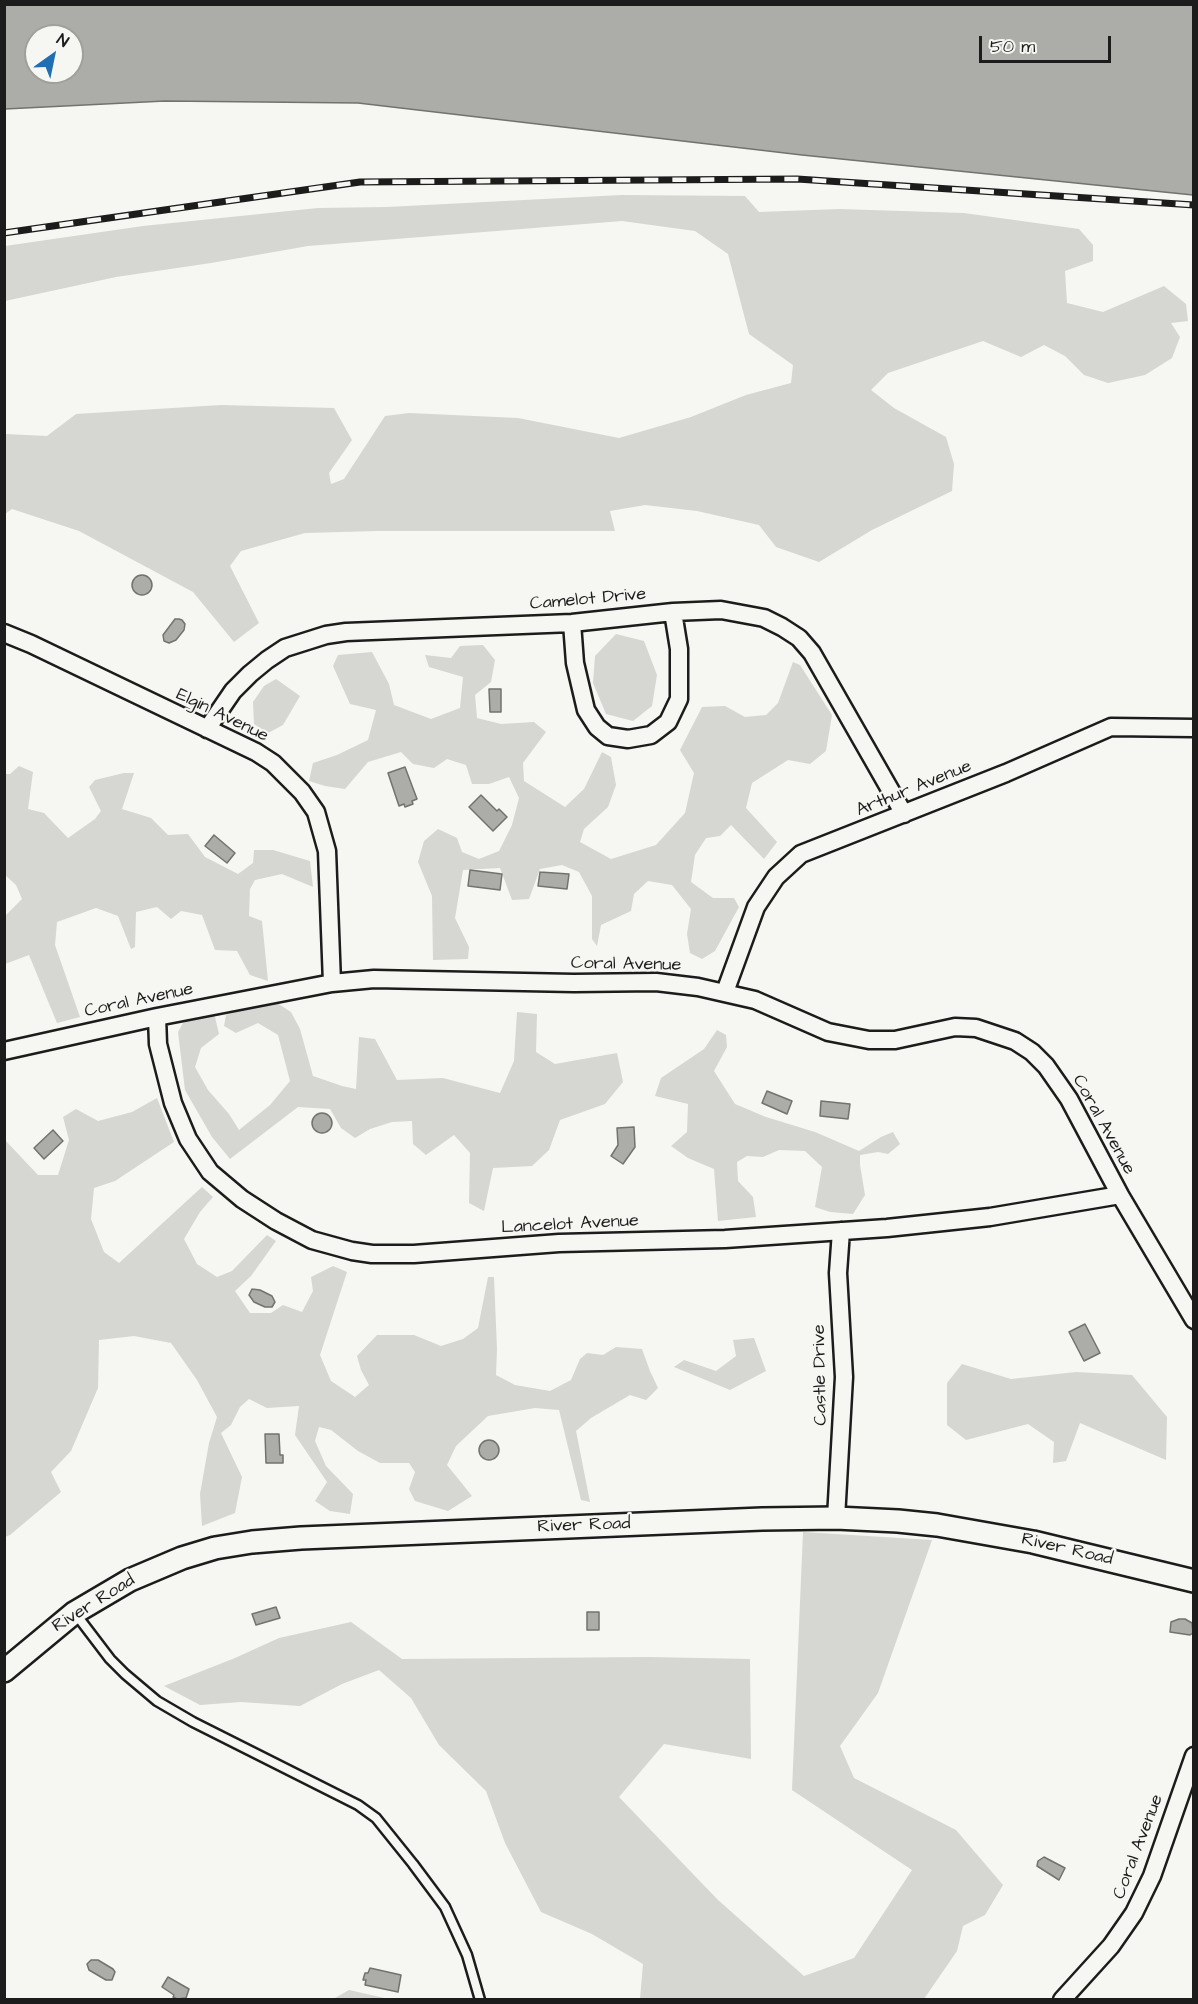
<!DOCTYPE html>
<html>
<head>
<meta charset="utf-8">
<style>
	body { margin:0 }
	#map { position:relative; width:1198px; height:2004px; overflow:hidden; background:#f6f6f2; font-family:"Architects Daughter",sans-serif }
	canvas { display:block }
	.frame { position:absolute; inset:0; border:6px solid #1c1c1c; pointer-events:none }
	.north { position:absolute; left:24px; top:24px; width:60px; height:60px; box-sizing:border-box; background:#f6f6f2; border:2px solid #9f9f9c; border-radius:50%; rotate:33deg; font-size:16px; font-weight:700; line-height:24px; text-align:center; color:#1c1c1c }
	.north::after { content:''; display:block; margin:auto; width:21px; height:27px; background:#1f6fb2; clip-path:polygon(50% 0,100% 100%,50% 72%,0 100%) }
	.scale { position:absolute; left:979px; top:36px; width:132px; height:27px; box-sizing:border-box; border:3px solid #1c1c1c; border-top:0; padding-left:8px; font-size:18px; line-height:21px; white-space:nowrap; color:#1c1c1c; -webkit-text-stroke:4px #f6f6f2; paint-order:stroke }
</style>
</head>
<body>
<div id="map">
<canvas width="1198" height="2004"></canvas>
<div class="frame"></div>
<div class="north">N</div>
<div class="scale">50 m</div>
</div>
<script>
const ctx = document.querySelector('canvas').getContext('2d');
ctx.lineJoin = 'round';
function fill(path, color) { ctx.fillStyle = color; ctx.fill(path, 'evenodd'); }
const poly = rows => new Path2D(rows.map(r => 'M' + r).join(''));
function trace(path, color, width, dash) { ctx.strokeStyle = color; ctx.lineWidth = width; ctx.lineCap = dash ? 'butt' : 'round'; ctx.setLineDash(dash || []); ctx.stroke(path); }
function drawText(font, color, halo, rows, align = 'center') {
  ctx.font = font + ' "Architects Daughter",sans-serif'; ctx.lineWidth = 4.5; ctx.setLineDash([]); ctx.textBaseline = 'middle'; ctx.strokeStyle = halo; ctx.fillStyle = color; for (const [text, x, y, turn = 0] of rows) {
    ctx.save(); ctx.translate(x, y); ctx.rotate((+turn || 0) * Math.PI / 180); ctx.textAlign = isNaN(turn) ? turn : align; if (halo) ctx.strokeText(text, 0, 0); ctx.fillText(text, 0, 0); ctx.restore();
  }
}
fill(poly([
	[622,195,745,196,759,212,840,209,964,213,1079,229,1093,245,1093,261,1065,271,1067,303,1103,312,1164,286,1186,304,1188,321,1171,323,1180,337,1172,358,1145,375,1108,383,1084,375,1065,356,1044,345,1021,357,983,341,888,373,871,390,894,408,946,437,954,464,952,491,872,530,819,562,776,547,759,525,697,511,645,505,610,511,615,531,377,531,305,533,241,551,230,566,259,623,234,642,193,592,79,531,12,509,5,514,5,434,47,436,76,414,221,405,334,408,352,440,329,473,331,484,344,479,385,416,409,413,518,418,619,438,691,417,746,395,791,383,793,365,749,334,728,254,695,231,622,221,308,246,211,263,116,277,5,301,5,246,143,226,318,208,387,207],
	[616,634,644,641,657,675,652,706,633,721,606,714,593,683,595,656],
	[483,645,495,660,491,682,475,695,477,718,501,724,534,722,546,732,523,763,524,781,565,807,584,789,602,752,611,757,616,785,608,807,584,829,580,842,611,859,656,845,685,813,694,773,680,750,702,707,725,706,745,717,766,715,778,703,793,662,800,665,832,715,826,751,810,764,788,760,752,783,746,808,777,842,764,859,731,825,720,836,706,838,695,855,691,882,713,898,734,898,739,907,715,951,702,959,690,953,687,934,691,909,672,885,648,881,634,894,631,911,601,925,597,946,592,939,592,896,579,872,562,865,540,869,529,899,512,900,500,868,463,870,455,918,469,947,468,959,433,960,432,896,418,862,424,841,438,829,457,838,462,852,479,859,499,851,512,825,519,798,509,777,489,784,472,784,466,765,447,759,434,768,413,764,401,752,368,762,345,789,325,786,309,781,313,763,337,755,368,740,376,710,350,704,333,666,338,655,372,652,389,684,394,705,431,719,460,708,463,677,429,667,425,655,451,658,460,646],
	[276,679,300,696,283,725,268,733,254,724,253,702,264,686],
	[19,766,33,772,28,809,44,813,68,838,95,819,101,811,89,787,95,780,124,773,134,773,122,809,151,818,168,835,188,834,205,857,238,874,253,863,254,850,273,850,310,861,313,887,282,874,255,880,250,889,249,916,262,921,268,981,250,975,237,951,215,950,202,915,181,911,171,919,157,907,136,912,135,947,131,949,118,916,96,908,57,922,55,945,80,1017,57,1023,29,955,5,964,5,916,22,899,16,885,5,875,5,774,10,774],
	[274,1001,291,1012,300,1029,313,1076,342,1086,356,1089,359,1037,375,1039,397,1080,443,1078,500,1093,514,1061,517,1012,537,1014,536,1052,555,1064,617,1053,623,1082,605,1104,560,1120,549,1150,532,1166,493,1168,484,1211,469,1203,470,1153,454,1135,426,1155,413,1144,412,1121,392,1122,370,1129,355,1138,341,1128,330,1109,298,1107,230,1159,212,1137,185,1090,178,1032,183,1023,200,1014,214,1013,219,1034,201,1048,195,1067,208,1090,229,1114,239,1130,270,1105,290,1081,278,1035,258,1023,236,1033,224,1026,226,1015],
	[717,1030,726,1035,727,1047,714,1071,735,1104,766,1117,815,1132,859,1151,881,1137,893,1132,900,1144,888,1154,878,1152,860,1155,860,1165,865,1195,853,1214,830,1212,815,1207,822,1167,805,1151,779,1150,763,1157,747,1156,737,1162,738,1181,753,1197,756,1217,718,1221,714,1169,688,1158,671,1146,687,1132,688,1104,655,1096,661,1078,704,1049],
	[157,1098,174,1142,115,1181,94,1188,91,1219,104,1252,119,1263,202,1187,213,1197,200,1212,184,1239,197,1264,217,1277,232,1271,267,1235,276,1241,251,1276,235,1291,250,1313,271,1313,283,1305,302,1312,313,1291,311,1277,333,1266,347,1272,320,1355,331,1381,355,1397,369,1385,361,1370,357,1356,377,1335,414,1335,441,1346,463,1339,478,1328,488,1277,494,1277,497,1349,496,1375,515,1385,550,1391,571,1380,580,1359,587,1353,603,1355,616,1347,642,1349,650,1371,658,1388,646,1400,630,1395,591,1418,576,1431,590,1502,581,1500,559,1410,535,1408,488,1416,456,1446,447,1465,472,1496,448,1511,415,1501,409,1489,415,1472,409,1463,380,1463,358,1451,331,1430,319,1427,315,1441,326,1466,353,1494,350,1514,330,1511,315,1501,327,1482,295,1435,299,1406,267,1408,249,1399,240,1407,231,1425,221,1433,242,1477,235,1513,202,1526,200,1494,209,1443,217,1417,197,1380,171,1343,134,1336,99,1340,98,1388,71,1451,51,1472,61,1492,10,1535,5,1537,5,1140,38,1175,58,1175,69,1140,63,1117,76,1109,98,1121,132,1112],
	[754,1338,766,1371,730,1390,674,1367,684,1360,716,1371,736,1356,733,1340],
	[962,1364,1011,1379,1076,1372,1132,1375,1167,1417,1166,1460,1080,1423,1066,1461,1053,1463,1054,1442,1028,1424,966,1440,947,1425,947,1383],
	[803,1532,932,1540,878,1693,840,1746,854,1778,956,1830,1003,1885,985,1915,963,1926,957,1951,924,1999,640,1999,643,1964,592,1934,541,1912,505,1843,486,1791,439,1745,411,1698,379,1670,342,1684,300,1706,241,1702,200,1705,164,1686,235,1658,279,1638,351,1622,402,1659,648,1657,750,1659,751,1759,664,1744,619,1797,718,1900,804,1976,854,1958,912,1870,792,1790],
	[349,1990,389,1999,397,1999,336,2000,335,1998]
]), '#d6d6d2');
const water = poly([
	[5,4,1193,5,1193,195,802,155,358,103,165,101,5,109,5,4],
	[36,36,72,36,72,72,36,72,36,36],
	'132 585a10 10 0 1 1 20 0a10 10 0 1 1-20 0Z',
	[175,619,179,619,182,620,185,624,184,630,176,640,169,643,164,641,163,635,175,619],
	[489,689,501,689,501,712,490,712,489,689],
	[405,767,417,799,412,801,413,804,405,807,404,804,399,806,388,773,405,767],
	[481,795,497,811,499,809,507,817,493,831,469,807,481,795],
	[214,835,235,853,227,863,205,846,214,835],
	[470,870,502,874,500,890,468,886,470,870],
	[540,872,569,874,567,889,538,886,540,872],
	[767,1091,792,1101,787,1114,762,1103,767,1091],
	[821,1101,850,1104,848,1119,820,1116,821,1101],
	'312 1123a10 10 0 1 1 20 0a10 10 0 1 1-20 0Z',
	[634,1127,635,1147,623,1164,611,1156,618,1145,617,1128,634,1127],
	[53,1130,63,1141,44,1159,34,1148,53,1130],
	[252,1289,260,1290,272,1296,275,1302,272,1307,265,1307,254,1302,249,1295,252,1289],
	[1085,1324,1100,1353,1084,1361,1069,1332,1085,1324],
	[265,1434,279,1434,280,1455,283,1455,283,1463,266,1463,265,1434],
	'479 1450a10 10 0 1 1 20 0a10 10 0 1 1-20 0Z',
	[276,1607,280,1618,256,1625,252,1614,276,1607],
	[587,1612,599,1612,599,1630,587,1630,587,1612],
	[1179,1619,1185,1619,1192,1623,1193,1633,1190,1635,1170,1632,1171,1622,1179,1619],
	[1044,1857,1065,1868,1059,1880,1037,1866,1038,1861,1044,1857],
	[91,1960,98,1960,113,1969,115,1972,112,1980,106,1980,89,1970,87,1964,91,1960],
	[370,1968,401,1975,398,1992,365,1985,366,1980,363,1980,365,1973,368,1973,370,1968],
	[168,1977,189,1989,186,1998,177,1999,173,1997,174,1995,162,1987,168,1977]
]);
fill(water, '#acaca9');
trace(water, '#727271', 1.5);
const service = poly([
	[75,1613,110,1659,125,1674,157,1701,193,1722,358,1805,376,1818,413,1864,445,1907,467,1955,480,2000]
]);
const minor = poly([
	[572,623,575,663,586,710,597,727,608,736,628,739,651,735,668,722,679,699,679,649,673,612],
	[4,633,31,644,256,752,273,763,302,792,316,812,327,851,332,983],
	[207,729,233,691,250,674,267,660,285,648,326,635,346,632,572,623,673,612,721,610,764,618,782,627,799,638,812,653,904,814],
	[725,992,756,907,776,877,801,854,1006,773,1111,727,1194,728],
	[157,1017,158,1044,173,1103,188,1139,210,1172,242,1199,276,1221,312,1240,352,1251,372,1254,414,1254,559,1243,725,1239,887,1228,990,1217,1120,1195],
	[4,1051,157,1017,332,983,374,979,574,983,656,982,698,987,755,1000,828,1032,869,1040,895,1040,955,1027,976,1028,1015,1041,1032,1052,1046,1066,1069,1099,1120,1195,1194,1320],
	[836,1518,844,1377,838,1273,841,1231],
	[1062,2000,1111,1946,1134,1913,1152,1876,1194,1756]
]);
const tertiary = poly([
	[4,1671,74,1613,130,1580,182,1558,215,1548,252,1542,301,1538,762,1519,836,1518,898,1521,937,1525,1033,1542,1194,1581]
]);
trace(service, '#1c1c1c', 13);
trace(minor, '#1c1c1c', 21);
trace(tertiary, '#1c1c1c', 26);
trace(service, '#f6f6f2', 8);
trace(minor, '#f6f6f2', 16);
trace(tertiary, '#f6f6f2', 21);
const rail = poly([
	[4,233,360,182,797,179,1194,205]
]);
trace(rail, '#1c1c1c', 7);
trace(rail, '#f6f6f2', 4.5, [14]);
drawText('18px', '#1c1c1c', '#f6f6f2', [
	["Camelot Drive",588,600,-5],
	["Elgin Avenue",222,716,26],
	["Arthur Avenue",914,789,-22],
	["Coral Avenue",626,965,1],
	["Coral Avenue",139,1001,-12],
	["Coral Avenue",1103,1125,61],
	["Lancelot Avenue",570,1225,-3],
	["Castle Drive",821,1375,-91],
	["River Road",584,1526,-2],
	["River Road",1067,1550,13],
	["River Road",94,1604,-32],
	["Coral Avenue",1139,1847,-69]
]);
</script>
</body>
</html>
